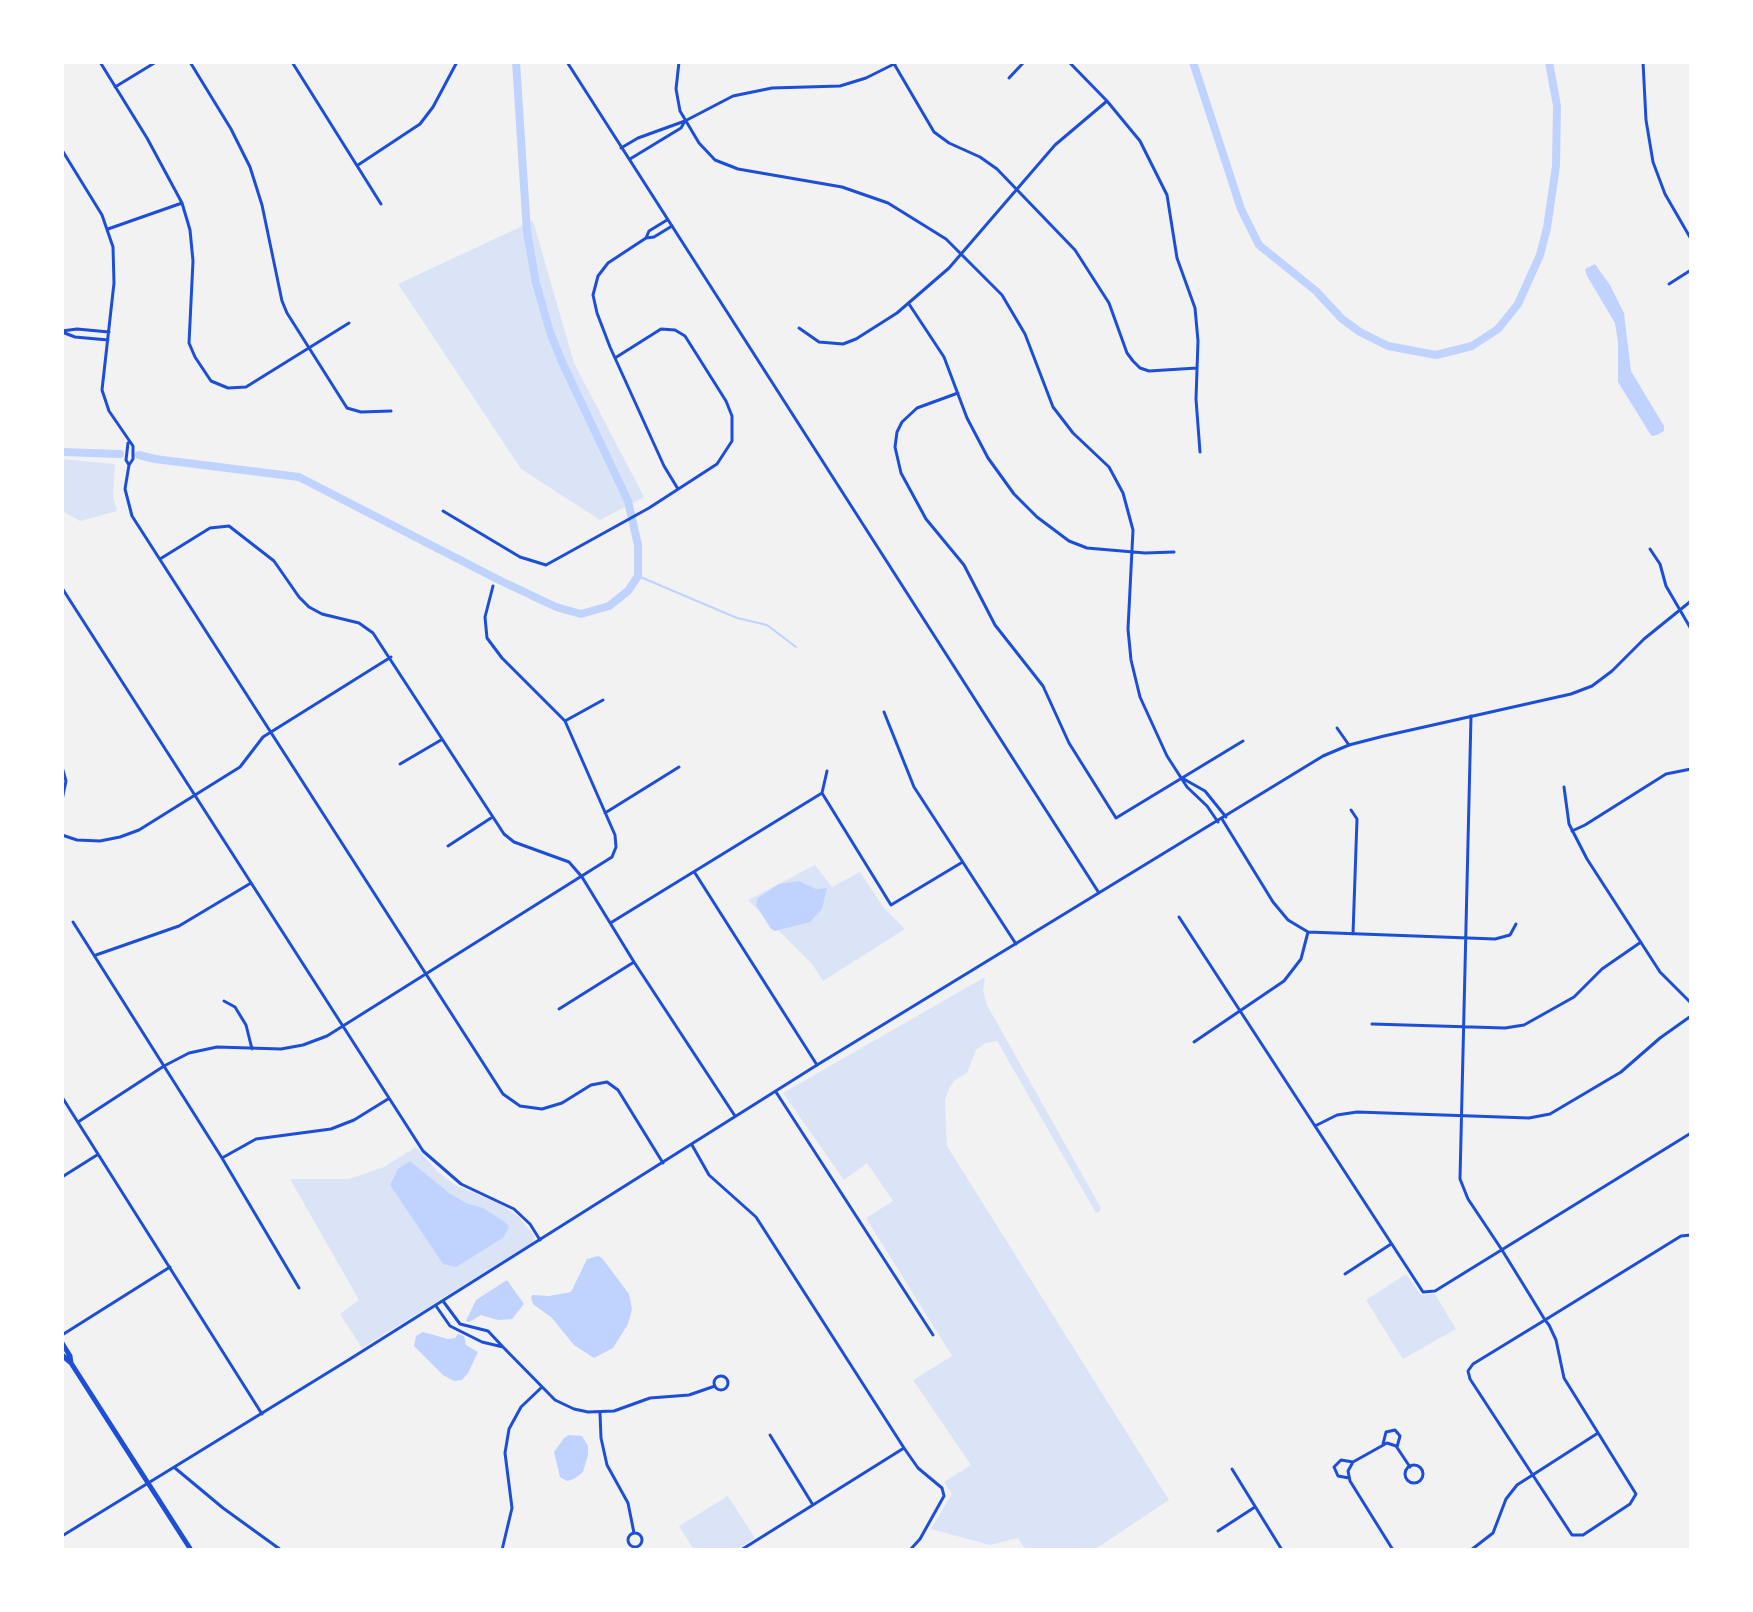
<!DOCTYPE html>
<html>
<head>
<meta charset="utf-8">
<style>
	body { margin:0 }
	#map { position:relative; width:1753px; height:1612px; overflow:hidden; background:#f2f2f2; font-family:Bitter,serif }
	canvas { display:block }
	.frame { position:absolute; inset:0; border:64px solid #fff; pointer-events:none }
</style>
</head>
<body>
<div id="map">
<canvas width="1753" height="1612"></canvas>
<div class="frame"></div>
</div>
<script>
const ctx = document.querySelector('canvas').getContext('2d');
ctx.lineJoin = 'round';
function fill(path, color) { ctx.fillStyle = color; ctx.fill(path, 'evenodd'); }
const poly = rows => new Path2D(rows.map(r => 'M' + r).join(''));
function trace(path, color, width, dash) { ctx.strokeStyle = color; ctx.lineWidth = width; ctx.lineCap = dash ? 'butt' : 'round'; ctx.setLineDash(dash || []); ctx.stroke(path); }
fill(poly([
	[533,221,574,363,644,497,600,520,521,469,398,284],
	[62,459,115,464,113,496,117,511,80,521,62,511],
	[815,865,832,887,860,872,884,908,905,929,823,981,812,964,748,900],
	[985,977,983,991,987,1005,1101,1208,1099,1212,1096,1213,997,1041,986,1043,976,1050,967,1073,955,1080,949,1088,945,1100,947,1146,1169,1500,1094,1550,1026,1550,1018,1538,990,1545,931,1529,952,1494,944,1482,971,1465,913,1380,952,1356,866,1218,893,1201,867,1163,844,1180,783,1093],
	[416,1147,438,1172,455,1185,502,1205,519,1217,535,1237,532,1243,362,1348,340,1314,359,1300,290,1179,349,1179,384,1167],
	[1406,1274,1421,1295,1435,1294,1456,1329,1403,1359,1366,1300],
	[728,1496,755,1538,736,1550,694,1550,679,1526]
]), '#dbe4f7');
fill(poly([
	[1595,264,1610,285,1624,313,1631,371,1664,426,1664,431,1657,435,1652,436,1649,432,1618,382,1618,342,1615,323,1587,276,1585,269],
	[799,881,816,889,827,888,822,909,810,922,775,931,771,929,756,905,758,898,779,884],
	[410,1161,449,1193,466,1203,483,1208,505,1222,509,1227,503,1238,456,1267,443,1264,390,1185,398,1169],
	[598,1256,602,1258,629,1294,632,1309,628,1324,613,1348,594,1358,574,1345,552,1318,533,1304,531,1298,532,1295,549,1296,571,1292,587,1259],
	[507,1280,524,1304,512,1319,498,1320,481,1315,469,1322,466,1321,476,1300],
	[423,1332,448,1339,455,1338,458,1334,464,1336,466,1345,478,1352,468,1373,462,1380,454,1381,443,1375,414,1346,416,1336],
	[569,1435,582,1436,588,1446,588,1455,583,1472,574,1479,567,1481,560,1477,554,1452,564,1438]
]), '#bfd3fe');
trace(poly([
	[638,576,737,618,767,625,796,647]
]), '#bfd3fe', 2);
trace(poly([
	[1193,62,1241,209,1259,245,1316,291,1342,319,1360,332,1388,346,1436,355,1472,346,1498,329,1518,304,1540,255,1547,228,1556,166,1557,106,1549,62],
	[62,452,120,454],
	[139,455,155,459,299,477,497,579,556,607,581,614,609,606,628,591,638,576,638,545,628,501,562,362,550,332,536,283,527,232,516,62]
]), '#bfd3fe', 8);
trace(poly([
	[100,62,147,138,182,203,190,230,193,261,189,343,195,357,211,381,228,388,246,387,349,323],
	[190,62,231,129,250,167,262,205,282,301,287,313,347,408,361,412,391,411],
	[292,62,381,204],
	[679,62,676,89,680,111,699,143,715,160,738,169,842,187,888,203,946,239,1002,295,1025,334,1053,407,1073,433,1109,467,1123,493,1133,530,1128,629,1131,660,1140,697,1167,756,1187,787,1207,806,1218,822],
	[893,62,934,132,949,143,980,157,997,169,1075,250,1109,303,1127,353,1133,361,1140,368,1149,371,1197,368],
	[1069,62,1107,101,1140,141,1167,195,1177,258,1195,308,1198,341,1196,399,1200,452],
	[1643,62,1646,120,1653,162,1665,194,1691,239],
	[1009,78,1024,62],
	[115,87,156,62],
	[621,148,638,138,685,121,733,96,772,88,840,86,866,78,898,62],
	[62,150,102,215,113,247,114,283,102,390,109,411,133,446,133,459,129,465,125,489,132,516,503,1094,520,1106,542,1109,562,1103,591,1085,607,1082,618,1090,663,1163],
	[630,159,681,128,685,121],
	[358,165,420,124,433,107,457,62],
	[672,226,654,237,646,238,608,263,598,276,593,295,597,313,610,347,664,466,678,489],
	[108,229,182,203],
	[646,238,649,231,667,220],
	[1669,284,1691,270],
	[909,304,944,357,967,418,988,458,1014,494,1037,517,1069,541,1087,548,1145,553,1174,552],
	[799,328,819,342,843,344,856,339,897,313,949,268,1055,145,1107,101],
	[62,331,77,329,109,332],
	[62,332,75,337,108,340],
	[958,393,917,408,902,422,897,432,895,447,901,473,926,519,964,565,995,625,1043,686,1069,743,1116,818,1243,741],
	[128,443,126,460,129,465],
	[443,511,520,557,546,565,649,508,717,464,732,441,732,416,726,401,685,336,675,330,661,329,615,358],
	[1650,549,1660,564,1666,586,1691,629],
	[160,559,210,528,229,526,274,561,299,597,309,607,322,614,359,623,373,633,504,834,514,842,569,862,582,877,634,962,735,1116],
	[62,588,423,1151,461,1184,514,1209,530,1224,540,1240],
	[884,712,914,787,1016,944],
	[1471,716,1460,1179,1468,1199,1502,1250,1531,1297,1545,1320,1549,1325,1556,1340,1564,1378,1636,1494,1630,1504,1583,1535,1572,1535,1470,1379,1468,1371,1473,1364,1545,1320,1681,1236,1691,1235],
	[565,721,603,700],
	[1337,728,1349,745],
	[400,764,441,740],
	[62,767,66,781,62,800],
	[827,771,822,793,891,905,961,863],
	[1182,778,1205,791,1226,817],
	[1564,787,1569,824,1587,859,1660,972,1691,1003],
	[1351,810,1357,819,1353,934],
	[605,813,679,767],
	[1222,819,1273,902,1288,920,1308,932,1495,939,1510,935,1516,924],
	[1572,831,1585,825,1666,774,1691,769],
	[62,835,77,840,100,841,120,837,139,830,240,767,263,737,391,657],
	[448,846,491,818],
	[695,873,817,1065],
	[1179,917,1423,1292,1435,1291,1691,1133],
	[73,922,222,1158,299,1288],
	[612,922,822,793],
	[96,955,179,926,251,883],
	[224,1001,235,1007,246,1025,252,1049],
	[559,1009,634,962],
	[1372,1024,1505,1028,1524,1025,1574,997,1602,969,1641,942],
	[1194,1042,1284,981,1301,959,1308,932],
	[776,1092,933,1335],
	[62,1097,262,1414],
	[78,1122,164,1066,189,1053,217,1047,281,1049,303,1045,327,1036,612,857,616,847,615,835,565,721,502,658,487,638,485,617,493,586],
	[1315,1126,1337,1115,1357,1112,1529,1118,1550,1114,1621,1072,1660,1038,1691,1016],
	[692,1145,709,1175,756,1217,904,1448,918,1468,942,1488,944,1496,920,1539,910,1550],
	[222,1158,256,1139,331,1129,354,1120,388,1099],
	[62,1177,97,1155],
	[1345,1274,1391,1244],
	[436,1306,450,1326,482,1342,503,1347,488,1331,460,1324,443,1301],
	[62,1335,170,1267],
	[503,1347,555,1400,574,1409,588,1412,614,1411,650,1398,689,1395,715,1386],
	'714 1383a7 7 0 1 1 14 0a7 7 0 1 1-14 0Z',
	[600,1413,601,1438,607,1465,628,1503,634,1533],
	[770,1435,813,1505],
	[1383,1444,1386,1432,1395,1430,1400,1436,1397,1447],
	'1405 1474a9 9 0 1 1 18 0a9 9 0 1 1-18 0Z',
	[1232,1469,1282,1550],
	[1349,1478,1338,1476,1334,1467,1341,1460,1353,1462],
	[1218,1531,1255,1507],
	'628 1540a7 7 0 1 1 14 0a7 7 0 1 1-14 0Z',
	[502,1550,512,1508,505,1453,509,1429,521,1407,542,1387],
	[741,1550,904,1448],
	[1393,1550,1350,1481,1348,1471,1353,1462,1387,1443,1396,1446,1410,1467],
	[1471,1550,1493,1533,1506,1499,1517,1485,1598,1433]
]), '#1d4ed8', 3);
trace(poly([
	[567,62,1099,893],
	[175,1468,223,1508,281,1550],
	[62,1536,350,1359,817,1065,1323,756,1349,745,1384,736,1571,694,1592,686,1612,671,1644,639,1691,601]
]), '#1d4ed8', 3);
trace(poly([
	[62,1343,70,1356,71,1363,191,1550],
	[62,1355,70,1362]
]), '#1d4ed8', 5);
</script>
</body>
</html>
